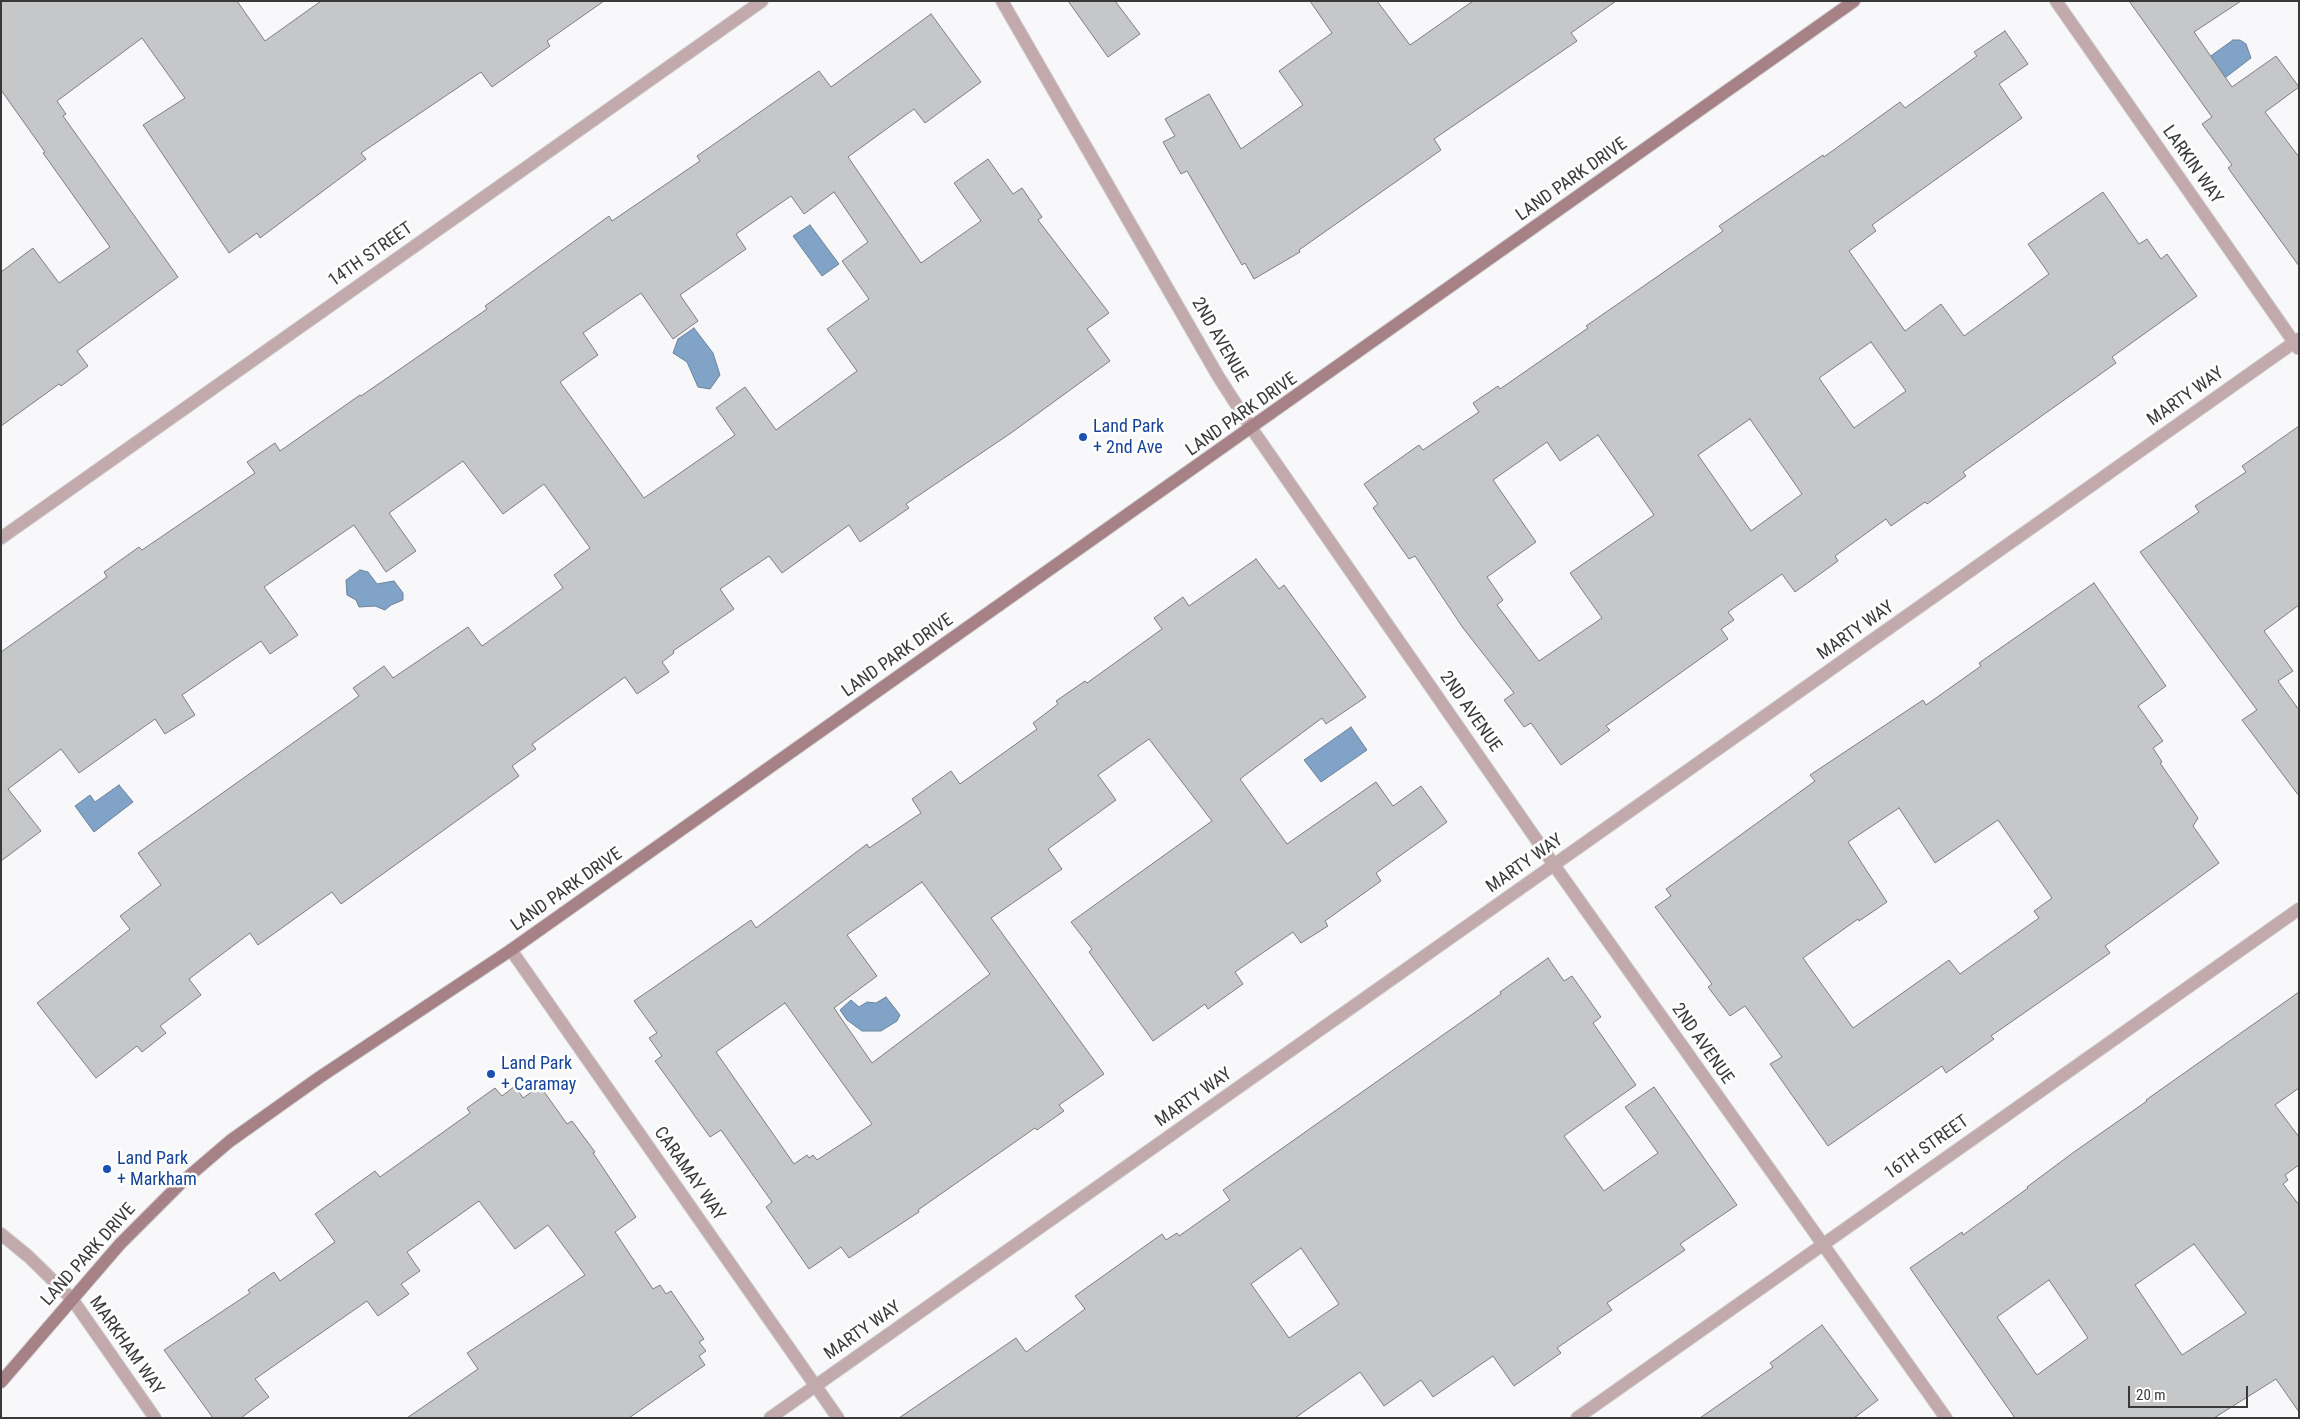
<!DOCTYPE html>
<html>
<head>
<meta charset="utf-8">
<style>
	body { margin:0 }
	#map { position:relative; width:2300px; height:1419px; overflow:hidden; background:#f8f8fa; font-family:"Roboto Condensed",sans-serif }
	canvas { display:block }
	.frame { position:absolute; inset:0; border:2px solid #39393a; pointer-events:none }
	.scale { position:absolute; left:2128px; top:1386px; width:120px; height:22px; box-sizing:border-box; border:2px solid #39393a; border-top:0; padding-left:6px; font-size:15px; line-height:18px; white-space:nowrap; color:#39393a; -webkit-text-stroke:4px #fff; paint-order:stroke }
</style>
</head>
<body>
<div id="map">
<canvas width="2300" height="1419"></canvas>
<div class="frame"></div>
<div class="scale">20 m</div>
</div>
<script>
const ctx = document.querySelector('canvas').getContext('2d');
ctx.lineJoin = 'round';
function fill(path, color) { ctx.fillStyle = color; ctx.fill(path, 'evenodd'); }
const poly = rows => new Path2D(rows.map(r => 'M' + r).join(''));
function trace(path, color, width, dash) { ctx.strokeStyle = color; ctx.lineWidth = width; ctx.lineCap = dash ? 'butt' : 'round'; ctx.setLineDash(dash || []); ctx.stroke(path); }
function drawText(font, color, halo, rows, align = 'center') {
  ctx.font = font + ' "Roboto Condensed",sans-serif'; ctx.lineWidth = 5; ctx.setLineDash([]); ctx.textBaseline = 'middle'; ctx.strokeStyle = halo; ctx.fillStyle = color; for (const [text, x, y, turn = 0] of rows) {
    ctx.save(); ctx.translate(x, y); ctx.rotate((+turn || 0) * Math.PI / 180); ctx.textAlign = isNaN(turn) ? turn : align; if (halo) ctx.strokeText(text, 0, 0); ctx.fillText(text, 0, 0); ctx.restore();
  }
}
const water = poly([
	[2233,40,2240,40,2246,44,2251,58,2209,90,2194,68,2233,40],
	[810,225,839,264,822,276,793,236,810,225],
	[694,328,713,353,720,375,710,389,698,387,687,362,673,353,678,339,694,328],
	[360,570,368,572,377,584,394,581,403,593,403,600,391,605,385,610,375,606,359,607,356,600,347,595,346,580,360,570],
	[1351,727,1367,750,1321,782,1304,760,1351,727],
	[119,785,133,802,94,832,75,806,90,795,95,802,119,785],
	[886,997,900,1015,897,1021,881,1031,862,1031,847,1020,840,1010,851,1000,859,1007,867,1002,876,1003,886,997]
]);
fill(water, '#81a3c7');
trace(water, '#6b839d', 1);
const building = poly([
	[1,1,237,1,265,41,321,1,604,1,547,41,550,46,492,87,481,72,361,153,366,159,260,238,257,233,229,253,143,125,185,98,142,38,57,101,66,114,63,116,178,277,77,351,88,366,61,386,59,384,1,426,1,272,33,248,59,283,110,247,43,153,45,152,1,90,1,1],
	[1068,1,1115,1,1140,34,1108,57,1068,1],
	[1310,1,1377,1,1410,45,1473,1,1616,1,1571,33,1577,41,1434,139,1441,150,1299,250,1300,252,1254,279,1245,263,1242,265,1187,171,1181,174,1163,142,1175,136,1165,119,1209,94,1241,149,1303,105,1279,71,1332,33,1310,1],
	[2129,1,2241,1,2194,32,2232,87,2276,56,2299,87,2265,112,2299,157,2299,266,2228,168,2232,165,2202,124,2212,117,2129,1],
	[931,14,981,82,925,123,914,109,848,157,921,263,981,221,954,183,988,159,1013,194,1022,188,1042,217,1038,220,1109,313,1087,329,1110,361,1011,433,906,504,909,508,860,542,849,525,782,573,769,556,720,589,734,609,673,651,674,653,662,662,669,672,637,694,625,677,532,744,536,749,512,766,519,776,341,904,332,892,258,945,250,933,189,979,201,995,160,1026,166,1033,142,1052,137,1046,96,1078,37,1003,130,929,120,916,161,885,138,853,359,696,353,688,384,666,393,678,468,627,482,646,563,588,554,575,590,548,544,484,503,514,463,461,389,513,416,551,386,572,354,525,264,587,298,635,270,654,261,641,182,695,195,715,165,734,155,719,79,773,61,749,8,789,41,831,1,861,1,652,107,577,104,572,139,547,142,550,255,473,247,462,275,443,280,451,360,395,361,396,487,309,485,306,609,216,612,221,700,161,697,156,819,71,831,87,931,14],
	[834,192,868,242,842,261,869,299,827,329,857,371,776,430,745,387,716,408,735,435,644,498,560,382,598,355,583,333,641,293,673,339,698,321,680,295,746,249,736,234,791,196,804,214,834,192],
	[2005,31,2028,64,1999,84,2022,118,1872,225,1876,231,1849,251,1905,331,1941,304,1964,336,2049,274,2028,244,2103,192,2139,244,2147,239,2161,259,2167,254,2197,296,2112,357,2116,363,1963,472,1966,476,1927,504,1925,502,1891,526,1886,519,1835,556,1838,561,1795,592,1782,574,1728,612,1734,620,1721,629,1728,639,1606,726,1610,730,1561,765,1531,723,1524,727,1504,700,1514,693,1463,628,1415,556,1409,559,1373,508,1378,504,1364,484,1419,445,1423,450,1479,412,1473,403,1498,386,1500,389,1588,328,1586,326,1723,231,1719,226,1823,155,1824,157,1900,102,1905,108,1977,56,1974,52,2005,31],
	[1871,342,1906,391,1854,428,1819,378,1871,342],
	[1750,419,1802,494,1751,531,1698,455,1750,419],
	[1598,435,1654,515,1570,573,1602,618,1539,661,1497,605,1503,600,1487,577,1536,542,1493,480,1547,442,1560,461,1598,435],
	[2299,426,2299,605,2264,631,2293,671,2278,681,2299,710,2299,796,2242,720,2257,710,2140,552,2199,512,2195,506,2246,472,2242,466,2299,426],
	[1256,559,1279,589,1284,585,1366,697,1326,724,1322,718,1240,779,1287,844,1376,782,1393,806,1421,786,1447,822,1376,873,1381,881,1325,921,1328,926,1301,943,1293,932,1235,972,1243,984,1208,1009,1205,1004,1153,1041,1089,952,1092,949,1071,922,1212,821,1149,739,1098,775,1116,800,1048,849,1062,869,991,918,1104,1074,1059,1105,1064,1111,1037,1130,1035,1128,918,1210,919,1212,849,1258,841,1247,809,1269,766,1207,772,1202,721,1130,710,1137,655,1061,662,1056,649,1038,657,1033,634,1001,751,920,756,928,867,844,869,848,921,813,912,799,951,771,960,784,1037,729,1033,723,1058,704,1056,701,1085,681,1087,683,1162,629,1154,618,1183,597,1189,606,1256,559],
	[922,882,990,974,872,1063,834,1008,877,976,847,935,922,882],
	[785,1003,872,1124,817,1160,813,1155,809,1158,807,1155,794,1164,716,1052,785,1003],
	[2094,583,2166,686,2138,706,2163,741,2153,748,2162,762,2160,763,2198,818,2193,826,2219,863,2105,946,2110,953,1991,1036,1994,1039,1946,1073,1942,1066,1828,1146,1770,1064,1782,1057,1745,1006,1730,1016,1708,987,1712,984,1655,907,1671,896,1666,889,1815,781,1810,775,1923,700,1926,705,1981,666,1979,663,2094,583],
	[1899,808,1935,863,1998,820,2052,898,2034,911,2039,918,1960,974,1949,960,1853,1028,1803,958,1858,919,1859,921,1887,902,1848,842,1899,808],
	[1548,958,1564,981,1572,976,1601,1017,1593,1023,1636,1085,1564,1136,1604,1191,1658,1153,1625,1107,1654,1087,1737,1205,1680,1244,1685,1250,1607,1303,1612,1310,1557,1348,1561,1353,1514,1386,1493,1356,1433,1397,1421,1380,1384,1406,1360,1372,1295,1418,899,1418,1016,1338,1026,1352,1085,1309,1075,1296,1162,1234,1166,1240,1177,1233,1179,1236,1230,1200,1223,1190,1501,994,1500,992,1548,958],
	[1301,1248,1339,1304,1289,1338,1251,1284,1301,1248],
	[2299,992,2299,1088,2275,1105,2299,1137,2299,1165,2285,1175,2288,1180,2283,1184,2299,1205,2299,1412,2276,1379,2214,1418,2015,1418,1910,1268,1962,1232,1963,1235,2028,1188,2027,1187,2074,1152,2147,1101,2146,1100,2299,992],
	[2194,1244,2246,1313,2182,1355,2135,1285,2194,1244],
	[2049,1280,2088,1338,2037,1375,1997,1317,2049,1280],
	[515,1086,523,1098,540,1086,567,1124,572,1121,595,1152,593,1153,636,1217,615,1232,653,1289,660,1285,666,1294,671,1291,704,1339,699,1342,706,1351,699,1356,705,1365,629,1418,407,1418,478,1369,467,1353,585,1275,548,1225,515,1249,479,1201,407,1252,420,1271,401,1284,409,1294,378,1316,367,1301,255,1379,269,1397,241,1418,213,1418,164,1350,250,1293,248,1290,274,1272,280,1281,335,1242,315,1214,375,1171,380,1177,470,1113,467,1108,495,1088,502,1096,515,1086],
	[1822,1325,1878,1400,1854,1418,1700,1418,1773,1367,1770,1363,1822,1325]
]);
fill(building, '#c6c7c8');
trace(building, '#7e7e7f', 1);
const minor = poly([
	[2056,1,2298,348],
	[1,538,762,1],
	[511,950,838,1418],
	[1,1234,29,1257,72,1299,155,1418],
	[770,1418,2299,339],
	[1577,1418,2299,909]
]);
const tertiary = poly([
	[1002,1,1218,376,1252,429,1554,865,1946,1418]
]);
const secondary = poly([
	[1,1382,120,1244,182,1182,230,1141,320,1077,511,950,1854,1]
]);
trace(minor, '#d2d2d4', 14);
trace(tertiary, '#d2d2d4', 14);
trace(secondary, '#d2d2d4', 14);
trace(minor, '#c2a9ac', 12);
trace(tertiary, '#c2a9ac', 12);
trace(secondary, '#a68287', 12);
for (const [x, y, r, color] of [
	[1083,437,5,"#1a4fb4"],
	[491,1074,5,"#1a4fb4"],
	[107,1169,5,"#1a4fb4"]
]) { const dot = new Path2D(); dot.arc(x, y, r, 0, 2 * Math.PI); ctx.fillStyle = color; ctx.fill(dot); trace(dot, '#fff', 2); }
drawText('18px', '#39393a', '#fff', [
	["LARKIN WAY",2192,165,55],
	["LAND PARK DRIVE",1572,180,-35],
	["14TH STREET",371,255,-35],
	["2ND AVENUE",1219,340,60],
	["MARTY WAY",2186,397,-35],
	["LAND PARK DRIVE",1242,415,-35],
	["MARTY WAY",1856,631,-35],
	["LAND PARK DRIVE",898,656,-35],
	["2ND AVENUE",1470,712,55],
	["MARTY WAY",1525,864,-35],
	["LAND PARK DRIVE",567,890,-35],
	["2ND AVENUE",1702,1044,55],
	["MARTY WAY",1194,1098,-35],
	["16TH STREET",1927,1148,-35],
	["CARAMAY WAY",689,1174,55],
	["LAND PARK DRIVE",89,1255,-48],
	["MARTY WAY",863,1331,-35],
	["MARKHAM WAY",126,1346,55]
]);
drawText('18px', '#164399', '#fff', [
	["Land Park",1093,427],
	["+ 2nd Ave",1093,448],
	["Land Park",501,1064],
	["+ Caramay",501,1085],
	["Land Park",117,1159],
	["+ Markham",117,1180]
], 'left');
</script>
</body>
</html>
